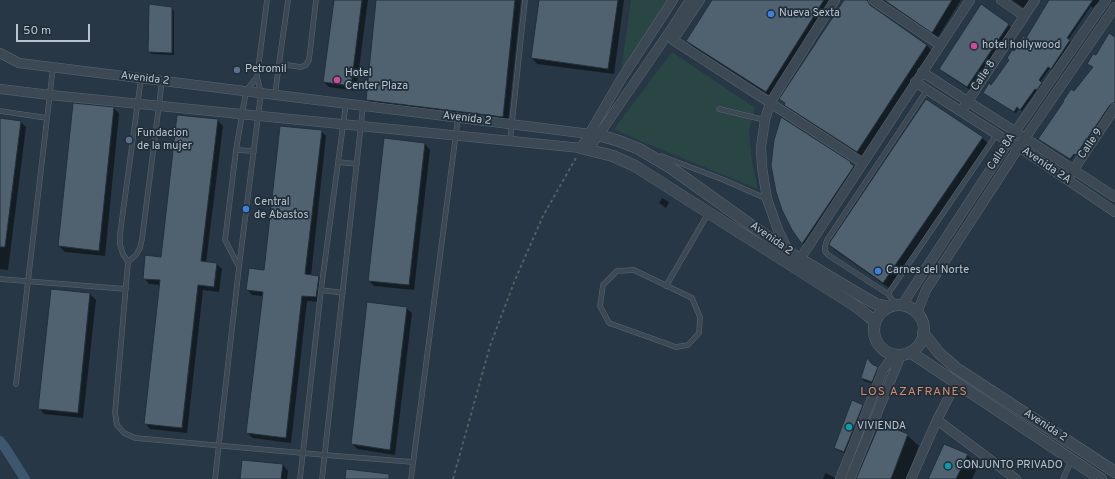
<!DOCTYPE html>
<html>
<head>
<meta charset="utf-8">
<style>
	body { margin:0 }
	#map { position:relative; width:1115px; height:479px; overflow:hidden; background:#273745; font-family:Overpass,sans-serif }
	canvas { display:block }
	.scale { position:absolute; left:16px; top:24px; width:74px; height:18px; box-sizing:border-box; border:2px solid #b9c3cd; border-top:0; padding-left:5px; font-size:12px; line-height:14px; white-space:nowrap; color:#b9c3cd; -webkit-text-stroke:3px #202e3a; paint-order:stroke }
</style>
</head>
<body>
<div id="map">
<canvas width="1115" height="479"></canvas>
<div class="scale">50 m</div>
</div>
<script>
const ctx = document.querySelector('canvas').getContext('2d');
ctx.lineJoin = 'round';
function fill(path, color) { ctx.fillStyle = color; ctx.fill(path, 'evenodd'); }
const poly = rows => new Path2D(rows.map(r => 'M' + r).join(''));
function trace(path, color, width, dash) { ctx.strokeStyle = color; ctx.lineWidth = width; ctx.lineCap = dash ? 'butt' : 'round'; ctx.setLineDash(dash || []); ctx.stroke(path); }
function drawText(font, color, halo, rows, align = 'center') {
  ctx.font = font + ' Overpass,sans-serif'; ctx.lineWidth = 3.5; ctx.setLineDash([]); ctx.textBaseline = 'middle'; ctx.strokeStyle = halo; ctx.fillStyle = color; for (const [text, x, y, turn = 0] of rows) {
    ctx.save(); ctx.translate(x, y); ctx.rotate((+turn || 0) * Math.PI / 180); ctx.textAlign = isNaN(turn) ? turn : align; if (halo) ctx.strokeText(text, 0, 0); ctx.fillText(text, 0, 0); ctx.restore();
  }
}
fill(poly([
	[631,0,669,0,621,71],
	[672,52,755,108,749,131,752,162,758,189,643,142,614,129]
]), '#294645');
fill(poly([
	[335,0,368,0,356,91,329,87,324,82],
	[377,0,521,0,508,122,372,105,367,100],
	[540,0,624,0,614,74,537,64,532,58],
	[713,0,833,0,772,97,692,46,687,41],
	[845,0,876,0,873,3,873,8,927,45,932,51,863,157,791,110,781,99],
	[880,0,961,0,938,37,883,0],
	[1012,0,1031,0,1025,9],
	[1050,0,1101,0,1098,5,1096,4,1093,8,1091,6,1068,40,1071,42,1053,70,1050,68,1040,82,1043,85,1039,91,1037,90,1022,111,1019,108,1016,113,986,95,1010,60,1014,52,1027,39],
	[982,5,1008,25,1014,30,973,92,946,74,940,68],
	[171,8,174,11,174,55,152,54,149,52],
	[1115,36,1115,104,1111,106,1078,156,1075,154,1071,160,1040,140,1094,68,1089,65],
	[926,100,982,138,988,143,889,288,836,251,830,245],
	[114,108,119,114,105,256,65,252,59,246],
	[781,118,850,163,859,172,808,249,803,244,792,229],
	[0,119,20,122,26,127,8,270,0,269],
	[217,120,223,126,206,263,216,264,222,269,219,292,203,290,187,433,150,429,145,423,160,285,149,284,144,278,162,258],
	[321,131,326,136,311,276,319,277,324,282,322,302,307,301,291,443,253,438,247,433,263,296,252,295,247,289,265,271],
	[425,144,430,150,414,290,374,286,369,281],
	[662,198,669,202,666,208,659,203],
	[52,290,90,294,96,300,83,418,44,414,39,408],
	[406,308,412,313,395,455,357,449,352,443],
	[872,365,878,367,880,370,874,384,864,381,862,378],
	[862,406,865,409,847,454,837,450,835,447],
	[907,435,919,446,906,479,858,479],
	[967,455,978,466,972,479,929,479],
	[283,465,288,471,287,479,241,479],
	[825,473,834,477,835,479,823,479]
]), '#0007');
trace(poly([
	[0,441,4,446,25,479]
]), '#3d576e', 10);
const building = poly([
	[334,0,362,0,351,86,323,82,334,0],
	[376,0,515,0,503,117,366,100,376,0],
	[539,0,618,0,608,69,531,58,539,0],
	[712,0,824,0,766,92,686,41,712,0],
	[844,0,867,0,870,5,927,45,857,152,784,105,785,103,779,99,844,0],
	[884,0,952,0,932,33,884,0],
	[1049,0,1093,0,1067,38,1070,40,1051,69,1048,67,1039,80,1042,83,1041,84,1037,90,1035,89,1020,110,1017,107,1014,112,983,93,989,83,991,85,1009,60,1007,58,1012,50,1014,51,1023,36,1026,38,1049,0],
	[149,4,172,7,172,53,148,52,149,4],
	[981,4,1009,24,967,87,939,69,981,4],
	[1109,33,1115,37,1115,102,1110,105,1076,155,1074,154,1070,159,1038,139,1064,101,1063,101,1071,89,1074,91,1093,67,1087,64,1093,54,1096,55,1109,33],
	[926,99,983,137,883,283,829,245,830,242,926,99],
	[73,103,114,107,99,251,58,246,73,103],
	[177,115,218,119,201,261,217,263,214,287,198,285,182,428,144,424,160,280,143,279,145,255,161,257,177,115],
	[781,117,851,162,850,163,854,166,802,244,792,230,782,210,776,192,771,165,774,140,781,117],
	[0,118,21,121,5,247,0,247,0,118],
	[280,126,322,130,305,274,319,276,316,297,302,296,286,438,246,433,263,292,246,290,249,268,264,270,280,126],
	[384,138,425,143,409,285,368,281,384,138],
	[51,289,90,293,78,413,38,409,51,289],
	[367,302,407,307,390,450,351,444,367,302],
	[867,358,872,364,878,367,872,382,861,378,867,358],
	[852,400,863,405,844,452,834,448,852,400],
	[880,423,908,434,891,479,856,479,880,423],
	[944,444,968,454,956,479,928,479,944,444],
	[242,460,283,464,281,479,240,479,242,460],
	[346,469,389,474,389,479,345,479,346,469]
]);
fill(building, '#506170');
trace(building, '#22303c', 1);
const service = poly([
	[279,64,288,0],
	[141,78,120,234,120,245,123,254,128,262,115,413,117,425,124,433,135,438,325,455,413,462],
	[927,90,827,240,825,246,825,251,828,255,888,294,997,134],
	[275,95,279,64,301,67,306,65,309,60,316,0],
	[719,109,765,120],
	[0,111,47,118],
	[134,130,156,132],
	[510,141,525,0],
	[236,150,254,151],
	[661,156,724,180,767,199],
	[338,162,357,164],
	[128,262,136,255,140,248,142,239,162,81],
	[239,267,225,240,236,150,246,91,257,77],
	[634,270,692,298,700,317,699,333,688,345,676,347,609,323,600,306,603,285,617,271,634,270],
	[0,279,126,289],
	[666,286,709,212],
	[321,290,343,293],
	[888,294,896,305],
	[16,384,53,67],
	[215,479,239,267,261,93,257,77,267,0],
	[300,479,321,290,346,103],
	[322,479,363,106],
	[411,479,458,118],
	[1063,479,1072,459]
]);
const minor = poly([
	[700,0,673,40,863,163],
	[873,0,940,45],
	[1001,0,1024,16],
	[0,53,19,63,590,134],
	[922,72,1025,138,1115,197],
	[915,82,1009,142,1019,147,1115,212],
	[0,89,50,95,581,148,620,81,673,0],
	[964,107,1035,0],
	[589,149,672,28,690,0],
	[1070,175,1115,108],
	[789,252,778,230,767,199,762,167,761,147,765,120,770,103,835,0],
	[800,259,970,0],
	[902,305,1015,132,1106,0],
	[917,313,926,290,1019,147,1115,7],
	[937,420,1016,479],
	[840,479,883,370,894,355],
	[850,479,901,355],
	[911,479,937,420,956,383]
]);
const tertiary = poly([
	[590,134,599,135,619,141,639,149,671,168,790,253,860,295,876,304,889,307],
	[581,148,613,156,635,166,854,305,866,314,875,322],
	'874 330a25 25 0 1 1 50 0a25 25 0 1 1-50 0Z',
	[923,333,939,353,956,368,1115,472],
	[910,352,1101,479]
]);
trace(service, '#5a6671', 5.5);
trace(minor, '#5a6671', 10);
trace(tertiary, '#5a6671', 12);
trace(poly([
	[453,479,490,346,515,280,543,216,577,156]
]), '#4a6363', 2, [3, 3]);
trace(service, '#3c4954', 4.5);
trace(minor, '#3c4954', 9);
trace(tertiary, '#3c4954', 11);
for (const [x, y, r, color] of [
	[771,14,4,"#3f7fe0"],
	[974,46,4,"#d1479c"],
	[237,70,4,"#5c6f8a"],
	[337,80,4,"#d1479c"],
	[129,140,4,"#5c6f8a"],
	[246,209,4,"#3f7fe0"],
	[878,271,4,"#3f7fe0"],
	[849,427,4,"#0f9aa8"],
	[948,466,4,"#0f9aa8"]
]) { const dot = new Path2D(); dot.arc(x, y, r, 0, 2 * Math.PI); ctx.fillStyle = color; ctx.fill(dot); trace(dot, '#202e3a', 1.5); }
drawText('11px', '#b9c3cd', '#202e3a', [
	["Nueva Sexta",779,14],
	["hotel hollywood",982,46],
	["Petromil",245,70],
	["Hotel",345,74],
	["Center Plaza",345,87],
	["Fundacion",137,134],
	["de la mujer",137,147],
	["Central",254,203],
	["de Abastos",254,216],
	["Carnes del Norte",886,271],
	["VIVIENDA",857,427],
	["CONJUNTO PRIVADO",956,466]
], 'left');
drawText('11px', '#b9c3cd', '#202e3a', [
	["Calle 8",984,76,-56],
	["Avenida 2",145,79,7],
	["Avenida 2",467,119,7],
	["Calle 9",1091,144,-56],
	["Calle 8A",1002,152,-57],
	["Avenida 2A",1046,166,34],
	["Avenida 2",771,239,35],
	["Avenida 2",1045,426,33]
]);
ctx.letterSpacing = '1px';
drawText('12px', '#d98b68', '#202e3a', [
	["LOS AZAFRANES",914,393]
]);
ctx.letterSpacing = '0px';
</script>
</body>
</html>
